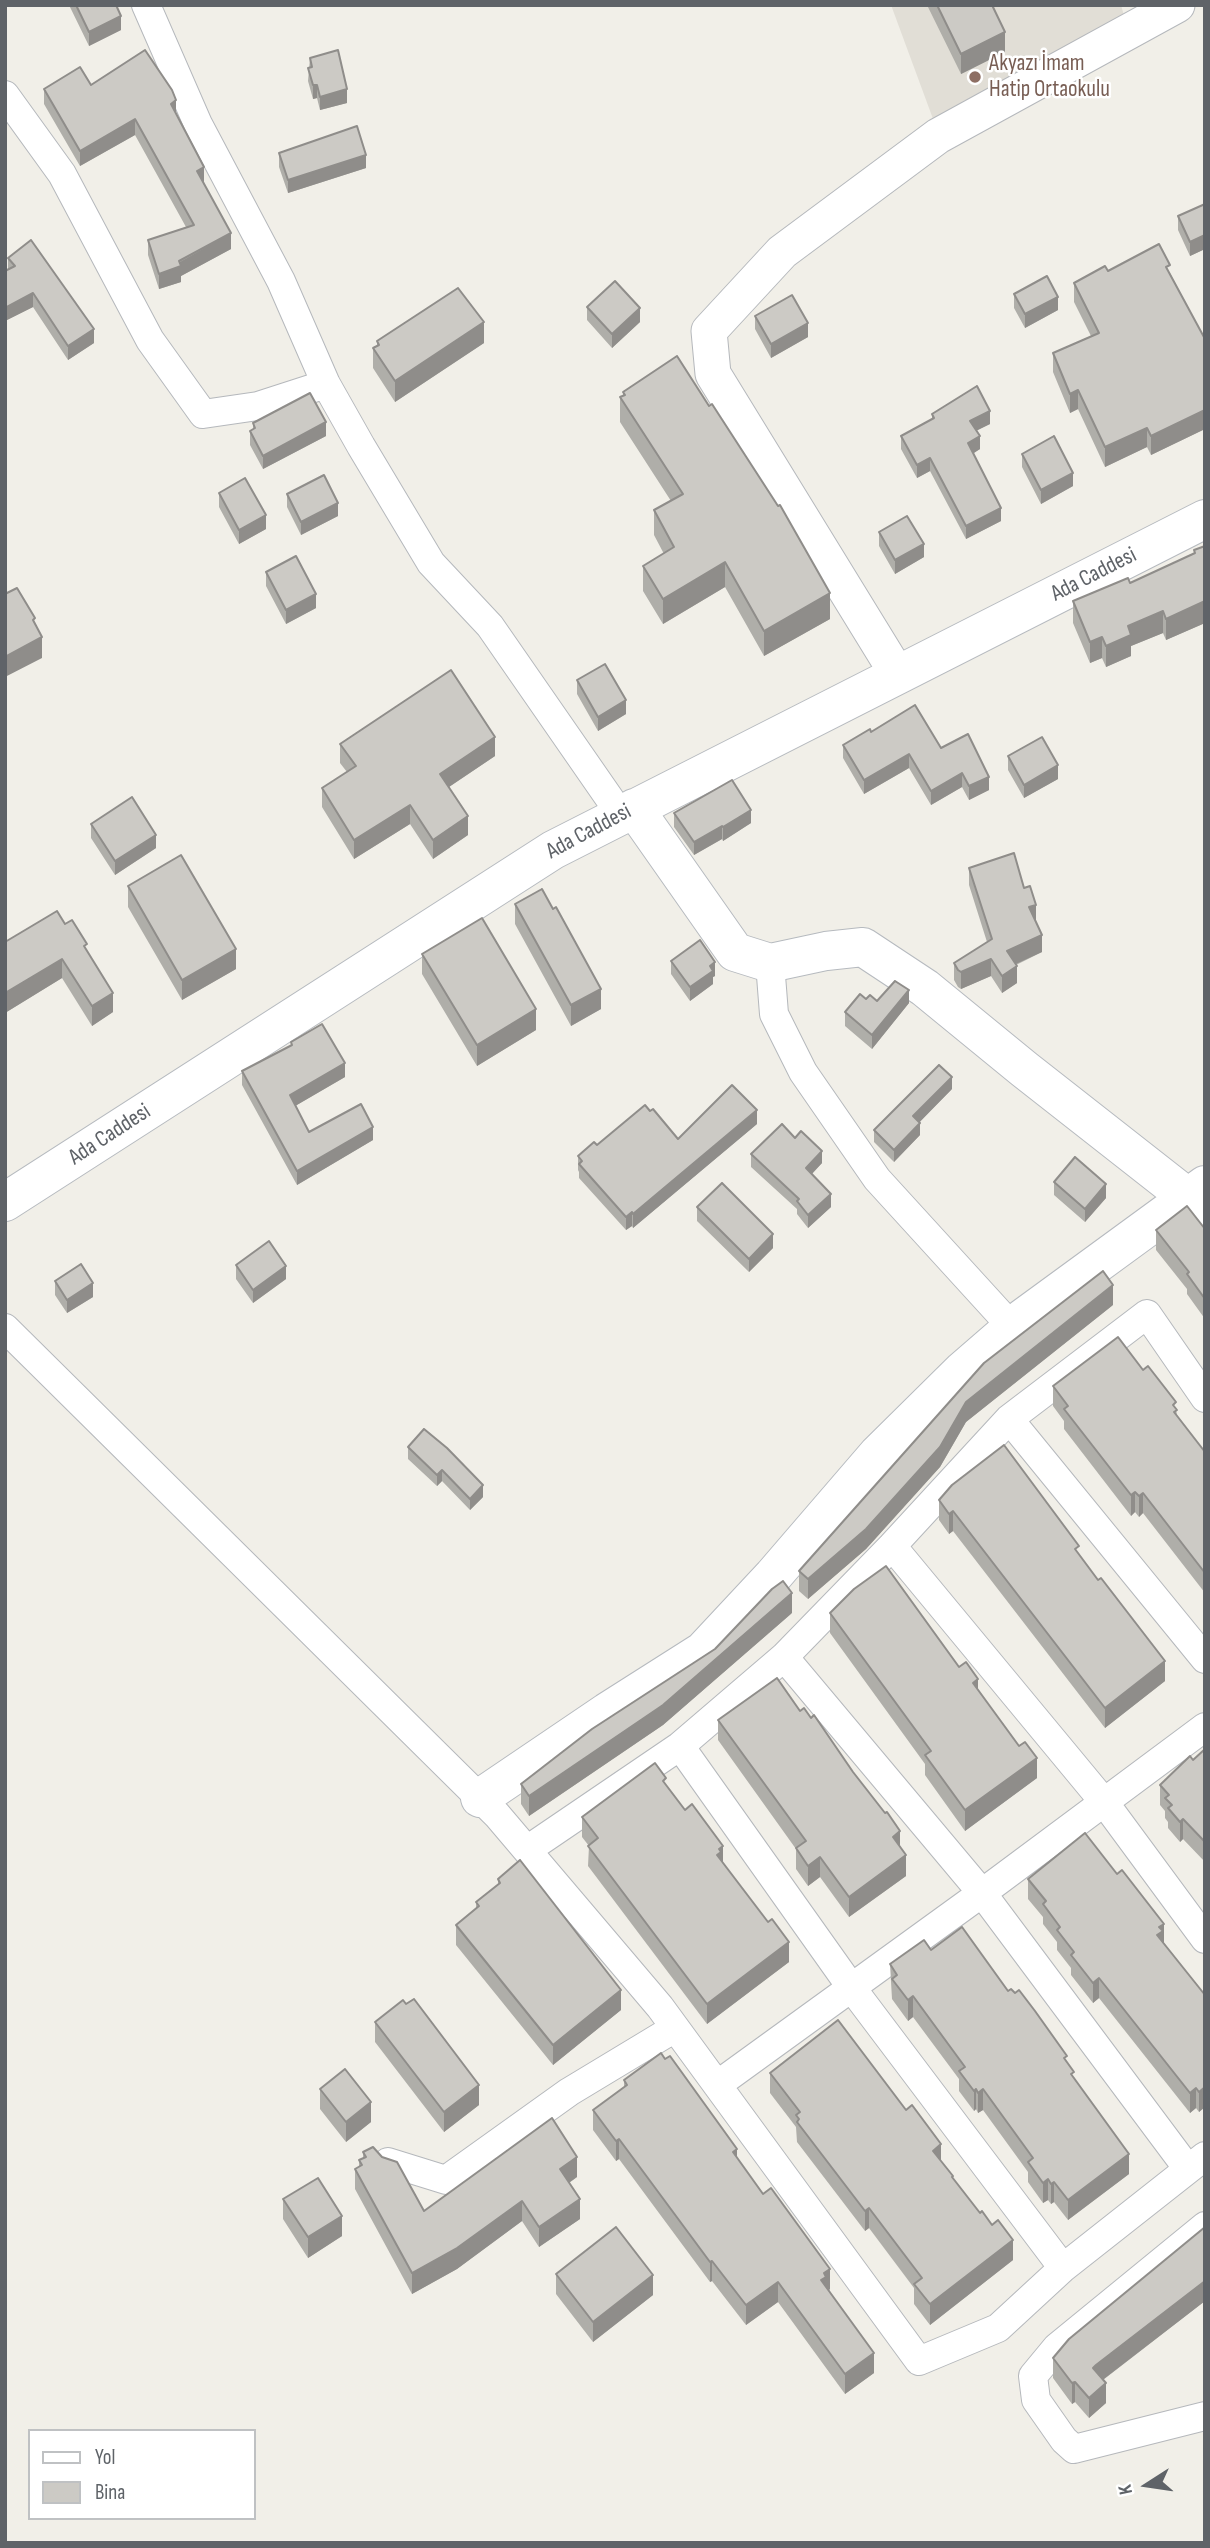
<!DOCTYPE html>
<html>
<head>
<meta charset="utf-8">
<style>
	body { margin:0 }
	#map { position:relative; width:1210px; height:2548px; overflow:hidden; background:#f1efe8; font-family:"Sofia Sans Condensed",sans-serif }
	canvas { display:block }
	.frame { position:absolute; inset:0; border:7px solid #5f6368; pointer-events:none }
	.legend { position:absolute; left:28px; top:2429px; width:228px; height:91px; box-sizing:border-box; background:#fff; border:2px solid #bfc1c3; margin:0; padding:9px 12px; list-style:none; font-size:21px; color:#5f6368 }
	.legend li { display:flex; align-items:center; gap:14px; height:35px }
	.legend b { width:35px; border:2px solid #bfc1c3 }
	.north { position:absolute; left:1112px; top:2450px; width:70px; height:70px; -webkit-text-stroke:5px #fff; paint-order:stroke; rotate:258deg; font-size:19px; font-weight:700; line-height:28px; text-align:center; color:#5f6368 }
	.north::after { content:''; display:block; margin:auto; width:24px; height:32px; background:#5f6368; clip-path:polygon(50% 0,100% 100%,50% 72%,0 100%) }
</style>
</head>
<body>
<div id="map">
<canvas width="1210" height="2548"></canvas>
<div class="frame"></div>
<ul class="legend">
<li><b style="height:9px;background:#fff"></b>Yol</li>
<li><b style="height:19px;background:#cccac5"></b>Bina</li>
</ul>
<div class="north">K</div>
</div>
<script>
const ctx = document.querySelector('canvas').getContext('2d');
ctx.lineJoin = 'round';
function fill(path, color) { ctx.fillStyle = color; ctx.fill(path, 'evenodd'); }
const poly = rows => new Path2D(rows.map(r => 'M' + r).join(''));
function trace(path, color, width, dash) { ctx.strokeStyle = color; ctx.lineWidth = width; ctx.lineCap = dash ? 'butt' : 'round'; ctx.setLineDash(dash || []); ctx.stroke(path); }
function drawText(font, color, halo, rows, align = 'center') {
  ctx.font = font + ' "Sofia Sans Condensed",sans-serif'; ctx.lineWidth = 5; ctx.setLineDash([]); ctx.textBaseline = 'middle'; ctx.strokeStyle = halo; ctx.fillStyle = color; for (const [text, x, y, turn = 0] of rows) {
    ctx.save(); ctx.translate(x, y); ctx.rotate((+turn || 0) * Math.PI / 180); ctx.textAlign = isNaN(turn) ? turn : align; if (halo) ctx.strokeText(text, 0, 0); ctx.fillText(text, 0, 0); ctx.restore();
  }
}
fill(poly([
	[891,5,1121,5,1127,26,936,127]
]), '#e1ded6');
const minor = poly([
	[146,5,198,124,281,281,326,384,361,446,431,563,490,626,621,815],
	[5,95,62,174,150,340,203,414,258,406,326,384],
	[770,963,774,1014,803,1072,877,1179,1012,1327],
	[5,1328,497,1815,660,2007,919,2361,998,2328,1063,2268,1205,2156],
	[1009,1419,1205,1659],
	[892,1546,1104,1802,1205,1939],
	[784,1657,982,1893,1188,2169],
	[680,1746,851,1987,1063,2268],
	[527,1850,680,1746,784,1657,892,1546,1009,1419,1147,1314,1205,1398],
	[717,2085,982,1893,1205,1727],
	[388,2162,446,2180,569,2092,675,2028],
	[1205,2226,1057,2347,1033,2376,1036,2400,1064,2440,1074,2449,1205,2416]
]);
const tertiary = poly([
	[898,675,713,374,709,331,782,252,938,136,1177,5]
]);
const secondary = poly([
	[634,808,735,952,770,963,826,951,863,947,925,988,1024,1069,1205,1211],
	[5,1202,553,850,1205,519],
	[480,1798,607,1712,703,1651,773,1576,878,1454,963,1370,1023,1318,1205,1185]
]);
trace(minor, '#b5b8bc', 30);
trace(tertiary, '#b5b8bc', 37);
trace(secondary, '#b6babf', 40);
trace(minor, '#fff', 28);
trace(tertiary, '#fff', 35);
trace(secondary, '#fff', 38);
fill(poly([
	[69,5,116,5,121,30,89,46],
	[927,5,992,5,1005,52,961,74],
	[310,58,347,103,320,110,317,98,313,99,308,81],
	[91,85,176,115,231,249,181,276,181,282,159,289,148,255,148,240,186,227,135,135,80,166,44,104,44,89],
	[279,153,366,168,288,193,279,167],
	[1205,204,1205,249,1190,256,1178,230,1178,216],
	[8,258,94,343,68,360,33,307,5,321,5,271,8,269],
	[1108,271,1170,273,1205,339,1205,429,1151,455,1147,447,1105,467,1078,409,1070,413,1053,372,1053,353,1091,336,1074,302,1074,283],
	[1014,294,1058,310,1025,328,1014,308],
	[587,307,640,322,612,348,587,320],
	[755,316,808,337,771,358,755,329],
	[377,341,484,343,395,402,373,368,373,348,377,346],
	[623,392,830,619,764,656,725,587,663,624,643,591,643,566,664,554,654,535,654,510,671,501,620,422,620,397,623,396],
	[932,414,990,424,977,430,980,449,973,453,1001,521,966,539,930,471,917,478,901,449,901,436,932,419],
	[253,423,326,436,263,469,250,445,250,431,253,430],
	[1022,454,1073,486,1041,504,1022,467],
	[219,493,266,529,239,544,219,507],
	[287,494,338,516,301,535,287,507],
	[879,532,924,557,895,574,879,546],
	[1205,546,1205,623,1166,640,1163,633,1131,646,1131,656,1106,667,1102,658,1090,663,1073,623,1073,601,1130,583,1194,553,1194,550],
	[266,572,316,608,286,624,266,586],
	[577,680,626,714,598,731,577,694],
	[871,732,941,748,989,790,969,800,962,787,931,805,909,768,864,794,843,758,843,745],
	[340,744,495,756,449,787,468,835,433,859,410,824,354,859,322,807,322,788,347,772,340,763],
	[1008,756,1058,779,1024,798,1008,770],
	[674,813,751,823,723,841,722,839,694,855,674,827],
	[91,824,156,848,115,875,91,838],
	[969,868,1024,888,1036,921,1042,952,1016,965,1017,983,1002,993,991,976,961,989,958,987,954,980,954,963,987,942,969,885],
	[128,886,236,969,182,1000,128,907],
	[515,904,601,1009,571,1026,515,924],
	[65,924,87,951,113,1012,92,1026,62,978,5,1013,5,942],
	[422,954,536,1030,477,1066,422,974],
	[671,961,715,976,713,977,713,984,690,1001,671,974],
	[866,999,909,1003,872,1049,845,1026,845,1012],
	[291,1042,345,1077,295,1106,309,1132,373,1140,297,1185,242,1085,242,1071,291,1046],
	[952,1089,919,1122,920,1135,894,1162,874,1142,874,1130],
	[650,1111,678,1139,757,1124,633,1228,632,1226,626,1230,579,1178,579,1172,578,1170,578,1156],
	[795,1138,822,1163,812,1174,831,1207,808,1228,797,1214,797,1209,751,1167,751,1154],
	[1054,1182,1106,1198,1085,1222,1054,1195],
	[697,1207,773,1248,749,1272,697,1221],
	[1205,1229,1205,1319,1187,1294,1187,1289,1156,1250,1156,1230],
	[236,1265,286,1279,253,1303,236,1279],
	[55,1281,93,1297,67,1313,55,1295],
	[1113,1305,966,1422,940,1467,866,1549,808,1599,799,1591,799,1571,984,1363],
	[1143,1370,1176,1408,1177,1416,1205,1452,1205,1593,1143,1513,1139,1517,1135,1512,1131,1516,1064,1429,1064,1421,1053,1406,1053,1386],
	[408,1447,483,1497,470,1510,442,1481,437,1486,408,1459],
	[939,1500,1079,1555,1165,1681,1105,1728,953,1531,949,1534,939,1520],
	[792,1613,663,1725,529,1816,521,1804,521,1784],
	[830,1613,959,1667,978,1690,1037,1778,965,1831,925,1775,925,1764,830,1633],
	[718,1720,900,1848,906,1876,849,1917,820,1877,808,1886,796,1869,796,1849,718,1740],
	[1205,1749,1205,1862,1183,1839,1180,1842,1168,1828,1168,1822,1165,1818,1165,1811,1160,1805,1160,1785,1193,1760],
	[666,1786,723,1863,789,1962,707,2024,588,1866,589,1846,582,1837,582,1817],
	[498,1879,621,2010,553,2065,456,1945,456,1925,476,1909,476,1902,498,1885],
	[1028,1879,1164,1943,1205,1995,1205,2107,1199,2112,1196,2108,1190,2113,1099,1998,1093,2003,1071,1975,1071,1968,1057,1950,1057,1942,1043,1924,1043,1917,1028,1899],
	[931,1950,1008,1991,1067,2063,1074,2079,1129,2174,1068,2220,1054,2202,1051,2204,1048,2200,1043,2203,1028,2182,1028,2172,983,2110,978,2113,976,2109,974,2111,959,2091,959,2079,913,2017,908,2021,892,1999,890,1964],
	[375,2022,479,2105,444,2132,375,2042],
	[770,2073,941,2161,953,2179,1013,2260,930,2325,914,2304,914,2288,869,2228,865,2231,797,2142,796,2127,770,2093],
	[624,2080,737,2159,830,2289,829,2290,874,2373,845,2394,778,2302,746,2325,712,2281,710,2282,619,2159,616,2161,593,2130,593,2110,624,2087],
	[320,2089,371,2122,346,2142,320,2109],
	[363,2152,424,2211,577,2177,569,2183,580,2219,539,2247,522,2221,457,2269,412,2294,355,2189,355,2169,359,2167,359,2160,363,2158],
	[283,2199,342,2236,308,2258,283,2219],
	[1205,2227,1205,2301,1103,2380,1106,2403,1089,2418,1075,2402,1072,2404,1053,2378,1053,2358],
	[556,2274,653,2295,593,2342,556,2294]
]), '#afaea9');
fill(poly([
	[121,16,121,30,89,46,89,32],
	[1005,32,1005,52,961,74,961,54],
	[313,85,317,85,317,98,313,99],
	[347,89,347,103,320,110,320,97],
	[176,100,176,116,171,104],
	[135,119,135,135,80,166,80,151],
	[366,155,366,168,288,193,288,180],
	[204,167,204,183,197,171],
	[231,233,231,249,181,276,181,282,159,289,159,274],
	[1205,235,1205,249,1190,256,1190,242],
	[33,293,33,307,5,321,5,308],
	[1058,297,1058,310,1025,328,1025,314],
	[640,308,640,322,612,348,612,334],
	[484,322,484,343,395,402,395,381],
	[808,323,808,337,771,358,771,344],
	[94,329,94,343,68,360,68,346],
	[1078,390,1078,409,1070,413,1070,394],
	[1205,410,1205,429,1151,455,1151,436],
	[990,411,990,424,970,434,970,421],
	[326,422,326,436,263,469,263,456],
	[1147,428,1147,447,1105,467,1105,447],
	[980,436,980,449,968,457,968,443],
	[930,458,930,471,917,478,917,465],
	[1073,473,1073,486,1041,504,1041,490],
	[338,503,338,516,301,535,301,522],
	[1001,508,1001,521,966,539,966,526],
	[266,515,266,529,239,544,239,530],
	[924,544,924,557,895,574,895,560],
	[725,562,725,587,663,624,663,599],
	[830,593,830,619,764,656,764,631],
	[316,594,316,608,286,624,286,610],
	[1205,601,1205,623,1166,640,1166,619],
	[1163,611,1163,633,1131,646,1131,656,1106,667,1106,646,1128,626],
	[42,637,42,658,5,677,5,657],
	[1102,637,1102,658,1090,663,1090,642],
	[626,700,626,714,598,731,598,717],
	[495,737,495,756,440,793,440,774],
	[909,754,909,768,864,794,864,780],
	[1058,765,1058,779,1024,798,1024,785],
	[962,773,962,787,931,805,931,791],
	[989,777,989,790,969,800,969,786],
	[410,805,410,824,354,859,354,840],
	[751,810,751,823,723,841,723,827],
	[468,816,468,835,433,859,433,840],
	[722,826,722,839,694,855,694,842],
	[156,835,156,848,115,875,115,861],
	[1036,905,1036,922,1029,907],
	[1042,935,1042,952,1007,968,1007,951],
	[236,949,236,969,182,1000,182,980],
	[62,959,62,978,5,1013,5,993],
	[991,959,991,976,961,989,961,972],
	[715,962,715,976,713,977,713,984,690,1001,690,987,710,966],
	[1017,966,1017,983,1002,993,1002,976],
	[601,989,601,1009,571,1026,571,1005],
	[909,990,909,1003,872,1049,872,1035],
	[113,993,113,1012,92,1026,92,1006],
	[536,1009,536,1030,477,1066,477,1045],
	[345,1063,345,1077,290,1109,290,1095],
	[952,1077,952,1089,913,1129,913,1116],
	[757,1110,757,1124,633,1228,633,1214],
	[920,1123,920,1135,894,1162,894,1150],
	[373,1127,373,1140,297,1185,297,1171],
	[822,1151,822,1163,806,1180,806,1168],
	[1106,1184,1106,1198,1085,1222,1085,1209],
	[831,1194,831,1207,808,1228,808,1215],
	[632,1212,632,1226,626,1230,626,1217],
	[773,1234,773,1248,749,1272,749,1259],
	[286,1266,286,1279,253,1303,253,1290],
	[93,1283,93,1297,67,1313,67,1300],
	[1113,1285,1113,1305,966,1422,940,1467,866,1549,808,1599,808,1579,966,1402],
	[442,1470,442,1481,437,1486,437,1475],
	[483,1485,483,1497,470,1510,470,1499],
	[1135,1492,1135,1512,1131,1516,1131,1495],
	[1143,1493,1143,1513,1139,1517,1139,1496],
	[953,1511,953,1531,949,1534,949,1514],
	[792,1593,792,1613,663,1725,529,1816,529,1796],
	[1165,1661,1165,1681,1105,1728,1105,1708],
	[978,1679,978,1699,973,1683],
	[1037,1758,1037,1778,965,1831,965,1810],
	[1183,1819,1183,1839,1180,1842,1180,1822],
	[900,1831,900,1851,893,1837],
	[723,1846,723,1866,717,1855,719,1849],
	[906,1855,906,1876,849,1917,849,1897],
	[820,1857,820,1877,808,1886,808,1866],
	[1164,1924,1164,1944,1157,1935,1159,1927],
	[789,1942,789,1962,707,2024,707,2004],
	[1099,1978,1099,1998,1093,2003,1093,1983],
	[621,1990,621,2010,553,2065,553,2045],
	[913,1996,913,2017,908,2021,908,2000],
	[479,2085,479,2105,444,2132,444,2112],
	[1205,2087,1205,2107,1199,2112,1199,2092],
	[1196,2088,1196,2108,1190,2113,1190,2093],
	[976,2089,976,2109,974,2111,974,2091],
	[983,2089,983,2110,978,2113,978,2093],
	[371,2102,371,2122,346,2142,346,2122],
	[619,2139,619,2159,616,2161,616,2141],
	[941,2144,941,2165,933,2151],
	[737,2149,737,2169,733,2152],
	[1129,2154,1129,2174,1068,2220,1068,2200],
	[577,2157,577,2177,560,2189,560,2169],
	[1048,2179,1048,2200,1043,2203,1043,2183],
	[1054,2182,1054,2202,1051,2204,1051,2184],
	[580,2199,580,2219,539,2247,539,2227],
	[522,2201,522,2221,457,2269,412,2294,412,2273],
	[869,2208,869,2228,865,2231,865,2211],
	[342,2216,342,2236,308,2258,308,2237],
	[1013,2240,1013,2260,930,2325,930,2304],
	[712,2261,712,2281,710,2282,710,2262],
	[830,2269,830,2289,826,2292,821,2280,824,2273],
	[653,2275,653,2295,593,2342,593,2322],
	[1205,2281,1205,2301,1096,2385,1093,2368,1096,2365],
	[778,2282,778,2302,746,2325,746,2305],
	[874,2353,874,2373,845,2394,845,2374],
	[1075,2382,1075,2402,1072,2404,1072,2383],
	[1106,2383,1106,2403,1089,2418,1089,2398]
]), '#8f8d8a');
const building = poly([
	[76,5,116,5,121,16,89,32,76,5],
	[937,5,992,5,1005,32,961,54,937,5],
	[145,50,172,90,176,100,171,104,204,167,197,171,231,233,179,261,181,266,159,274,148,240,194,225,135,119,80,151,44,89,80,67,91,85,145,50],
	[338,50,347,89,320,97,317,85,313,85,308,68,312,67,310,58,338,50],
	[357,126,366,155,288,180,279,153,357,126],
	[1205,204,1205,235,1190,242,1178,216,1205,204],
	[31,240,94,329,68,346,33,293,5,308,5,271,15,266,8,258,31,240],
	[1159,244,1170,265,1166,267,1205,339,1205,410,1151,436,1147,428,1105,447,1078,390,1070,394,1053,353,1099,333,1074,283,1105,266,1108,271,1159,244],
	[1047,276,1058,297,1025,314,1014,294,1047,276],
	[615,281,640,308,612,334,587,307,615,281],
	[458,288,484,322,395,381,373,348,379,345,377,341,458,288],
	[792,295,808,323,771,344,755,316,792,295],
	[677,356,709,406,712,404,778,506,780,505,830,593,764,631,725,562,663,599,643,566,674,547,654,510,683,494,620,397,625,395,623,392,677,356],
	[977,386,990,411,970,421,980,436,968,443,1001,508,966,526,930,458,917,465,901,436,934,418,932,414,977,386],
	[310,393,326,422,263,456,250,431,255,428,253,423,310,393],
	[1054,436,1073,473,1041,490,1022,454,1054,436],
	[324,475,338,503,301,522,287,494,324,475],
	[245,478,266,515,239,530,219,493,245,478],
	[907,516,924,544,895,560,879,532,907,516],
	[1205,546,1205,601,1166,619,1163,611,1128,626,1131,635,1106,646,1102,637,1090,642,1073,601,1128,578,1130,583,1195,553,1194,550,1205,546],
	[296,556,316,594,286,610,266,572,296,556],
	[17,588,35,618,33,620,42,637,5,657,5,594,17,588],
	[605,664,626,700,598,717,577,680,605,664],
	[451,670,495,737,440,774,468,816,433,840,410,805,354,840,322,788,356,766,340,744,451,670],
	[915,705,941,748,968,734,989,777,969,786,962,773,931,791,909,754,864,780,843,745,870,729,871,732,915,705],
	[1042,737,1058,765,1024,785,1008,756,1042,737],
	[732,780,751,810,723,827,722,826,694,842,674,813,732,780],
	[132,797,156,835,115,861,91,824,132,797],
	[1014,853,1024,888,1030,886,1036,905,1029,907,1042,935,1007,951,1017,966,1002,976,991,959,961,972,958,970,954,963,992,939,969,868,1014,853],
	[181,855,236,949,182,980,128,886,181,855],
	[542,889,553,909,556,907,601,989,571,1005,515,904,542,889],
	[57,911,65,924,72,920,87,944,84,946,113,993,92,1006,62,959,5,993,5,942,57,911],
	[482,918,536,1009,477,1045,422,954,482,918],
	[700,940,715,962,710,966,713,971,690,987,671,961,700,940],
	[895,981,909,990,872,1035,845,1012,860,994,866,999,870,995,877,1001,895,981],
	[322,1024,345,1063,290,1095,309,1132,361,1104,373,1127,297,1171,242,1071,292,1045,291,1042,322,1024],
	[939,1065,952,1077,913,1116,920,1123,894,1150,874,1130,939,1065],
	[732,1085,757,1110,633,1214,632,1212,626,1217,579,1164,582,1161,578,1156,594,1142,597,1145,645,1105,650,1111,653,1109,678,1139,732,1085],
	[782,1124,795,1138,801,1131,822,1151,806,1168,831,1194,808,1215,797,1201,799,1199,751,1154,782,1124],
	[1075,1157,1106,1184,1085,1209,1054,1182,1075,1157],
	[722,1183,773,1234,749,1259,697,1207,722,1183],
	[1187,1206,1205,1229,1205,1299,1187,1274,1189,1272,1156,1230,1187,1206],
	[269,1241,286,1266,253,1290,236,1265,269,1241],
	[81,1264,93,1283,67,1300,55,1281,81,1264],
	[1103,1271,1113,1285,966,1402,940,1447,866,1529,808,1579,799,1571,984,1363,1103,1271],
	[1118,1337,1143,1370,1148,1366,1176,1402,1173,1405,1177,1410,1174,1412,1205,1452,1205,1573,1143,1493,1139,1496,1135,1492,1131,1495,1064,1409,1068,1406,1053,1386,1118,1337],
	[424,1429,447,1448,483,1485,470,1499,442,1470,437,1475,408,1447,424,1429],
	[1004,1445,1079,1546,1075,1549,1098,1580,1101,1578,1165,1661,1105,1708,953,1511,949,1514,939,1500,952,1485,1004,1445],
	[886,1566,959,1667,966,1662,978,1679,973,1683,1019,1746,1025,1742,1037,1758,965,1810,925,1755,931,1751,830,1613,854,1589,886,1566],
	[783,1581,792,1593,663,1705,529,1796,521,1784,592,1729,715,1649,772,1589,783,1581],
	[777,1678,800,1711,804,1708,811,1718,814,1715,853,1772,885,1813,887,1812,900,1831,893,1837,906,1855,849,1897,820,1857,808,1866,796,1848,806,1841,718,1720,777,1678],
	[1205,1749,1205,1842,1183,1819,1180,1822,1168,1808,1172,1805,1165,1798,1169,1795,1160,1785,1190,1756,1193,1760,1205,1749],
	[655,1763,666,1778,663,1781,685,1810,692,1804,723,1846,719,1849,721,1852,717,1855,768,1922,772,1919,789,1942,707,2004,588,1846,598,1838,582,1817,655,1763],
	[1085,1833,1117,1874,1122,1870,1164,1924,1159,1927,1163,1931,1157,1935,1205,1995,1205,2087,1199,2092,1196,2088,1190,2093,1099,1978,1093,1983,1071,1955,1074,1952,1057,1930,1060,1927,1043,1904,1046,1901,1028,1879,1085,1833],
	[520,1860,621,1990,553,2045,456,1925,479,1906,476,1902,500,1883,498,1879,520,1860],
	[962,1927,1008,1991,1011,1989,1015,1993,1019,1990,1035,2011,1067,2056,1064,2058,1074,2072,1071,2074,1129,2154,1068,2200,1054,2182,1051,2184,1048,2179,1043,2183,1028,2162,1033,2158,983,2089,978,2093,976,2089,974,2091,959,2071,965,2067,913,1996,908,2000,892,1979,897,1975,890,1964,924,1940,931,1950,962,1927],
	[414,1999,479,2085,444,2112,375,2022,403,2000,406,2004,414,1999],
	[838,2020,906,2110,912,2105,941,2144,933,2151,953,2176,952,2177,980,2213,982,2211,992,2225,998,2220,1013,2240,930,2304,914,2284,922,2278,869,2208,865,2211,797,2122,799,2119,796,2115,800,2112,770,2073,838,2020],
	[661,2053,665,2059,670,2056,737,2149,733,2152,763,2194,771,2188,830,2269,824,2273,826,2277,821,2280,874,2353,845,2374,778,2282,746,2305,712,2261,710,2262,619,2139,616,2141,593,2110,627,2085,624,2080,661,2053],
	[345,2069,371,2102,346,2122,320,2089,345,2069],
	[552,2118,577,2157,560,2169,580,2199,539,2227,522,2201,457,2248,412,2273,355,2169,362,2165,359,2160,366,2157,363,2152,373,2147,382,2157,397,2162,424,2211,552,2118],
	[318,2178,342,2216,308,2237,283,2199,318,2178],
	[616,2227,653,2275,593,2322,556,2274,616,2227],
	[1205,2227,1205,2281,1096,2365,1093,2368,1106,2383,1089,2398,1075,2382,1072,2383,1053,2358,1069,2339,1205,2227]
]);
fill(building, '#cccac5');
trace(building, '#8f8d8a', 2);
for (const [x, y, r, color] of [
	[975,77,7,"#8d6e63"]
]) { const dot = new Path2D(); dot.arc(x, y, r, 0, 2 * Math.PI); ctx.fillStyle = color; ctx.fill(dot); trace(dot, '#fff', 2.5); }
drawText('23px', '#785e54', '#fff', [
	["Akyazı İmam",989,64],
	["Hatip Ortaokulu",989,90]
], 'left');
drawText('23px', '#5f6368', '#fff', [
	["Ada Caddesi",1094,575,-27],
	["Ada Caddesi",589,832,-28],
	["Ada Caddesi",110,1135,-33]
]);
</script>
</body>
</html>
